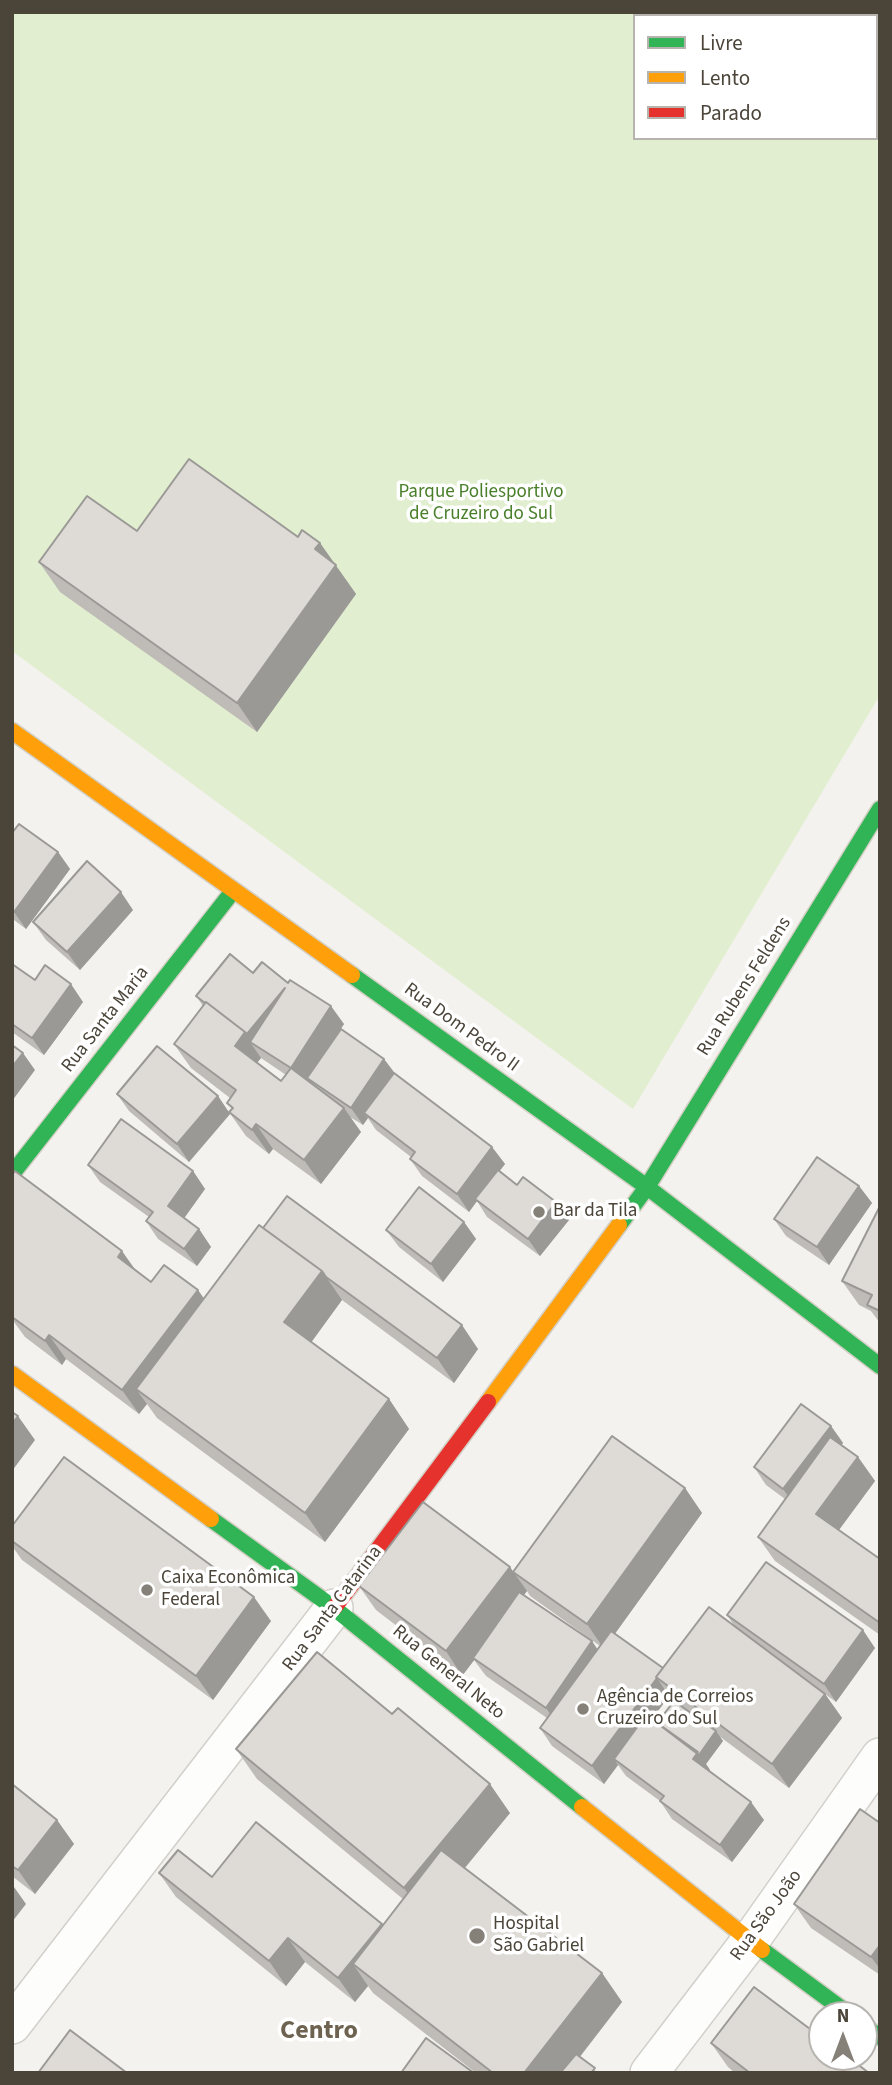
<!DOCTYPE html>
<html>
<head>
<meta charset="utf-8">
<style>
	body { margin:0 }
	#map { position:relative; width:892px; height:2085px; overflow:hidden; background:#f4f2ee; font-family:"Source Sans 3",sans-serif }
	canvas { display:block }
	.frame { position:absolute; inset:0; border:14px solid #4b4439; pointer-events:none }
	.legend { position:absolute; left:633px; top:14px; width:245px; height:126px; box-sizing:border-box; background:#fff; border:2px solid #b7b4b0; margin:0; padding:9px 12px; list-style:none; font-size:21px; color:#4b4439 }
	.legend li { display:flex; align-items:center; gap:14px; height:35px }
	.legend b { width:35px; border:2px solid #b7b4b0 }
	.north { position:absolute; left:808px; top:2001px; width:70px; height:70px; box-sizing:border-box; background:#fff; border:2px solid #b7b4b0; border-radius:50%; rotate:0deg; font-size:19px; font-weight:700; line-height:28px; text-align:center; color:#4b4439 }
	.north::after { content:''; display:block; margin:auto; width:24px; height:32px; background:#868178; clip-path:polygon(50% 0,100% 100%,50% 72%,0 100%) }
</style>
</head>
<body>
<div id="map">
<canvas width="892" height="2085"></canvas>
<div class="frame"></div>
<ul class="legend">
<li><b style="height:9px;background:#30b455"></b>Livre</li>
<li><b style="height:9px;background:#ff9f0a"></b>Lento</li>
<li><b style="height:9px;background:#e5322d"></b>Parado</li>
</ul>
<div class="north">N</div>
</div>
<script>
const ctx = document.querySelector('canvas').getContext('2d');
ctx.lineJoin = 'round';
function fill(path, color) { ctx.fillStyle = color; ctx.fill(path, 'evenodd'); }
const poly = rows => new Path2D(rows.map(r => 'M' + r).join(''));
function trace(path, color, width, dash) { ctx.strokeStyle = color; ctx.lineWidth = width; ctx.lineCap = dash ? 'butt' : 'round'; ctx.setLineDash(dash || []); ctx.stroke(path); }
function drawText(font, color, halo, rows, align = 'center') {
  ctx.font = font + ' "Source Sans 3",sans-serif'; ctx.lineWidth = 7; ctx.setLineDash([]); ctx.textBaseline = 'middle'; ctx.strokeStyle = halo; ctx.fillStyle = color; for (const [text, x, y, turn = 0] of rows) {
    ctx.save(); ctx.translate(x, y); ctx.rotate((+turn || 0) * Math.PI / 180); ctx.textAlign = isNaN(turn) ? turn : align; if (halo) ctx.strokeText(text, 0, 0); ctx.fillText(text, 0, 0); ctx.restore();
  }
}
fill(poly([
	[12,12,880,12,880,695,633,1109,12,651],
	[635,16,876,16,876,138,635,138]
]), '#e1eecf');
const street = poly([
	[12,2025,334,1608],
	[649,2073,750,1941,880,1757]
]);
const fast = poly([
	[352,975,647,1187,880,1366],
	[12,1174,233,891],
	[619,1225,647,1187,880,809],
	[211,1519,334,1608,582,1807],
	[762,1950,850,2015],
	[864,2026,880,2037]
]);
const slow = poly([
	[12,731,352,975],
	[12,1374,211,1519],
	[488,1402,619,1225],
	[582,1807,762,1950]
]);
const jam = poly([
	[334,1608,488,1402]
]);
trace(street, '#d2d0cb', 40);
trace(fast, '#d3cfc5', 19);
trace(slow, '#d3cfc5', 19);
trace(jam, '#d3cfc5', 19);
trace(street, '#fdfdfc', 37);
trace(fast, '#30b455', 16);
trace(slow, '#ff9f0a', 16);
trace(jam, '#e5322d', 16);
fill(poly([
	[137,531,298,537,320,543,356,594,257,732,60,592,39,562],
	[12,833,58,852,70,869,26,929,14,920,12,922],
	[133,910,80,970,46,940,33,922],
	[12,964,35,980,83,1002,44,1055,12,1032],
	[253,973,288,983,344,1024,329,1046,384,1059,394,1073,492,1147,505,1164,499,1171,517,1185,569,1220,540,1256,487,1217,477,1201,469,1212,422,1176,410,1159,411,1157,376,1130,368,1118,363,1125,350,1117,361,1132,321,1184,273,1149,269,1154,246,1136,229,1112,232,1109,227,1103,230,1098,191,1068,174,1044,203,1006,196,996],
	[261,1058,286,1075,281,1081,257,1063],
	[117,1094,218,1096,230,1114,189,1162,129,1111],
	[88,1165,193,1171,205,1189,184,1218,199,1229,211,1247,197,1266,158,1239,146,1221,149,1217,100,1182],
	[12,1175,151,1282,204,1298,263,1228,478,1349,454,1383,342,1300,311,1342,389,1399,409,1429,325,1542,157,1418,147,1404,139,1414,66,1359,62,1365,25,1337,14,1322,12,1325],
	[859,1186,872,1203,829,1265,786,1236,774,1219],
	[880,1206,880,1323,871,1311,859,1305,842,1281],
	[464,1222,476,1239,443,1282,399,1247,386,1230],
	[831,1426,843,1443,841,1445,858,1457,875,1481,839,1530,880,1559,880,1635,775,1561,758,1537,785,1499,766,1485,754,1467],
	[685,1488,702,1513,615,1633,663,1668,735,1627,727,1615,875,1648,836,1702,815,1687,825,1694,842,1718,789,1788,719,1736,723,1741,706,1764,710,1770,709,1771,764,1820,732,1862,672,1819,660,1801,626,1776,618,1765,604,1784,552,1746,540,1728,547,1718,486,1676,474,1660,462,1676,376,1610,359,1586,514,1572],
	[527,1591,530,1596,600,1646,598,1650,524,1595],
	[669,1696,673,1702,657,1723,652,1719],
	[12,1526,271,1621,213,1700,22,1560,12,1546],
	[236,1749,510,1813,465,1868,602,1973,622,2002,580,2057,598,2073,476,2073,373,1993,368,1986,355,2002,305,1962,286,1986,176,1897,159,1873,212,1877,383,1925,403,1899,257,1779],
	[12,1784,57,1820,74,1844,35,1894,12,1876],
	[880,1818,880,1975,811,1928,794,1904],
	[711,2043,869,2073,735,2073,728,2067]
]), '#bfbcb8');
fill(poly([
	[320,543,356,594,257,732,237,703,315,549],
	[58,852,70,869,26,929,14,912],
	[121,892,133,910,80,970,67,952],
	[71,984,83,1002,44,1055,32,1038],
	[285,988,250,1042,261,1058,251,1070,235,1046,245,1032],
	[331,1006,344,1024,303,1086,291,1068],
	[23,1053,35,1070,12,1101,12,1067],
	[384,1059,397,1076,364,1113,368,1118,363,1125,351,1108],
	[218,1096,230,1114,189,1162,177,1144],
	[344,1108,361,1132,321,1184,304,1160],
	[256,1124,273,1149,269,1154,252,1130],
	[492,1147,505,1164,477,1201,475,1199,477,1201,469,1212,457,1194],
	[193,1171,205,1189,180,1224,168,1206],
	[859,1186,872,1203,829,1265,817,1247],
	[556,1202,569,1220,540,1256,528,1239],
	[464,1222,476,1239,443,1282,431,1264],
	[199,1229,211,1247,197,1266,184,1249],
	[122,1251,139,1275,118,1257],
	[322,1271,342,1300,305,1351,284,1322],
	[198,1290,215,1314,136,1389,147,1404,139,1414,122,1390],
	[462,1325,478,1349,454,1383,437,1358],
	[49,1335,66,1359,62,1365,45,1341],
	[389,1399,409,1429,325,1542,305,1513],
	[18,1416,35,1440,12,1471,12,1424],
	[831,1426,843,1443,796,1507,783,1489],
	[858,1457,875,1481,833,1538,816,1514],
	[685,1488,702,1513,604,1649,587,1624],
	[510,1567,527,1591,462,1676,446,1651],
	[254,1597,271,1621,213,1700,196,1676],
	[863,1630,875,1648,836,1702,824,1684],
	[592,1641,604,1659,558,1725,546,1708],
	[657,1678,669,1696,620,1763,614,1759,618,1765,604,1784,592,1766],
	[825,1694,842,1718,789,1788,772,1764],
	[716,1731,723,1741,706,1764,710,1770,705,1776,693,1759],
	[490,1784,510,1813,424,1917,404,1888],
	[751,1802,764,1820,732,1862,720,1845],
	[57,1820,74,1844,35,1894,18,1870],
	[14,1887,26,1904,12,1922,12,1890],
	[382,1924,399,1948,353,1964,368,1986,355,2002,338,1978],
	[288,1938,305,1962,286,1986,269,1961],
	[880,1945,880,1969,871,1957],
	[602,1973,622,2002,567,2073,524,2073]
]), '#9b9996');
const building = poly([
	[189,459,298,537,302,530,320,543,315,549,336,565,237,703,39,562,87,496,137,531,189,459],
	[19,824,58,852,14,912,12,911,12,833,19,824],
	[87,861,121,892,67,952,33,922,87,861],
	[230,954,253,973,262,962,288,983,290,980,331,1006,291,1068,250,1042,285,988,247,1034,245,1032,206,1002,205,1003,196,996,230,954],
	[12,964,35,980,45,965,71,984,32,1038,12,1024,12,964],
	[206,1002,245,1032,235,1046,281,1081,291,1068,344,1108,304,1160,256,1124,252,1130,229,1112,233,1108,227,1103,236,1090,174,1044,206,1002],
	[341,1029,384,1059,351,1108,307,1078,341,1029],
	[12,1045,23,1053,12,1067,12,1045],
	[157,1046,218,1096,177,1144,117,1094,157,1046],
	[394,1073,492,1147,457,1194,410,1159,415,1152,364,1113,394,1073],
	[121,1119,193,1171,168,1206,199,1229,184,1249,146,1221,153,1212,88,1165,121,1119],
	[817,1157,859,1186,817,1247,774,1219,817,1157],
	[498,1170,517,1185,523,1177,556,1202,528,1239,475,1199,498,1170],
	[15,1171,122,1251,118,1257,151,1282,164,1265,198,1290,122,1390,49,1335,45,1341,12,1317,12,1175,15,1171],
	[419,1187,464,1222,431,1264,386,1230,419,1187],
	[287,1196,462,1325,437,1358,326,1277,322,1271,263,1228,287,1196],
	[880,1206,880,1311,867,1305,872,1295,842,1281,880,1206],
	[259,1225,322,1271,284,1322,389,1399,305,1513,136,1389,259,1225],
	[801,1404,831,1426,783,1489,754,1467,801,1404],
	[12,1412,18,1416,12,1424,12,1412],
	[612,1436,685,1488,587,1624,513,1572,612,1436],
	[830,1437,858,1457,816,1514,880,1559,880,1623,758,1537,830,1437],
	[64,1457,254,1597,196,1676,12,1541,12,1526,64,1457],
	[423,1502,510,1567,446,1651,359,1586,423,1502],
	[766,1562,863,1630,824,1684,727,1615,766,1562],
	[519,1592,592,1641,546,1708,473,1658,519,1592],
	[709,1607,825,1694,772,1764,656,1677,709,1607],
	[611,1631,663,1668,656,1677,657,1678,592,1766,540,1728,611,1631],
	[317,1652,392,1714,398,1708,490,1784,404,1888,236,1749,317,1652],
	[674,1701,716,1731,699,1755,657,1723,674,1701],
	[646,1715,698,1752,693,1759,751,1802,720,1845,660,1801,664,1796,614,1759,646,1715],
	[12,1784,57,1820,18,1870,12,1866,12,1784],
	[860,1809,880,1823,880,1945,871,1957,794,1904,860,1809],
	[256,1822,382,1924,338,1978,288,1938,269,1961,159,1873,178,1850,212,1877,256,1822],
	[441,1850,602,1973,524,2073,493,2073,353,1964,441,1850],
	[754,1987,822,2038,822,2057,848,2057,869,2073,750,2073,711,2043,754,1987],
	[70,2030,127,2073,38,2073,70,2030],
	[426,2038,474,2073,401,2073,426,2038],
	[576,2054,595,2068,591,2073,560,2073,576,2054]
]);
fill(building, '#dedbd6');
trace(building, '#9b9996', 2);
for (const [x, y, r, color] of [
	[539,1212,7,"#868178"],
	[147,1590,7,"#868178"],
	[583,1709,7,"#868178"],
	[477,1936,9,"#868178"]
]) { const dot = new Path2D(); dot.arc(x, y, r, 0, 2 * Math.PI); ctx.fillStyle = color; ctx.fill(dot); trace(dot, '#fff', 2.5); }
drawText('19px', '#4a7f2a', '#fff', [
	["Parque Poliesportivo",481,493],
	["de Cruzeiro do Sul",481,515]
]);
drawText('19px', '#4b4439', '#fff', [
	["Rua Rubens Feldens",745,987,-58],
	["Rua Santa Maria",106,1020,-52],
	["Rua Dom Pedro II",461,1028,36],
	["Rua Santa Catarina",333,1609,-53],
	["Rua General Neto",448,1673,39],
	["Rua São João",767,1916,-54]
]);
drawText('19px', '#4b4439', '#fff', [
	["Bar da Tila",553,1212],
	["Caixa Econômica",161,1579],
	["Federal",161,1601],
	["Agência de Correios",597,1698],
	["Cruzeiro do Sul",597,1720],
	["Hospital",493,1925],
	["São Gabriel",493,1947]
], 'left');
drawText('bold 26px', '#6e6250', '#fff', [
	["Centro",319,2032]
]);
</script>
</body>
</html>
